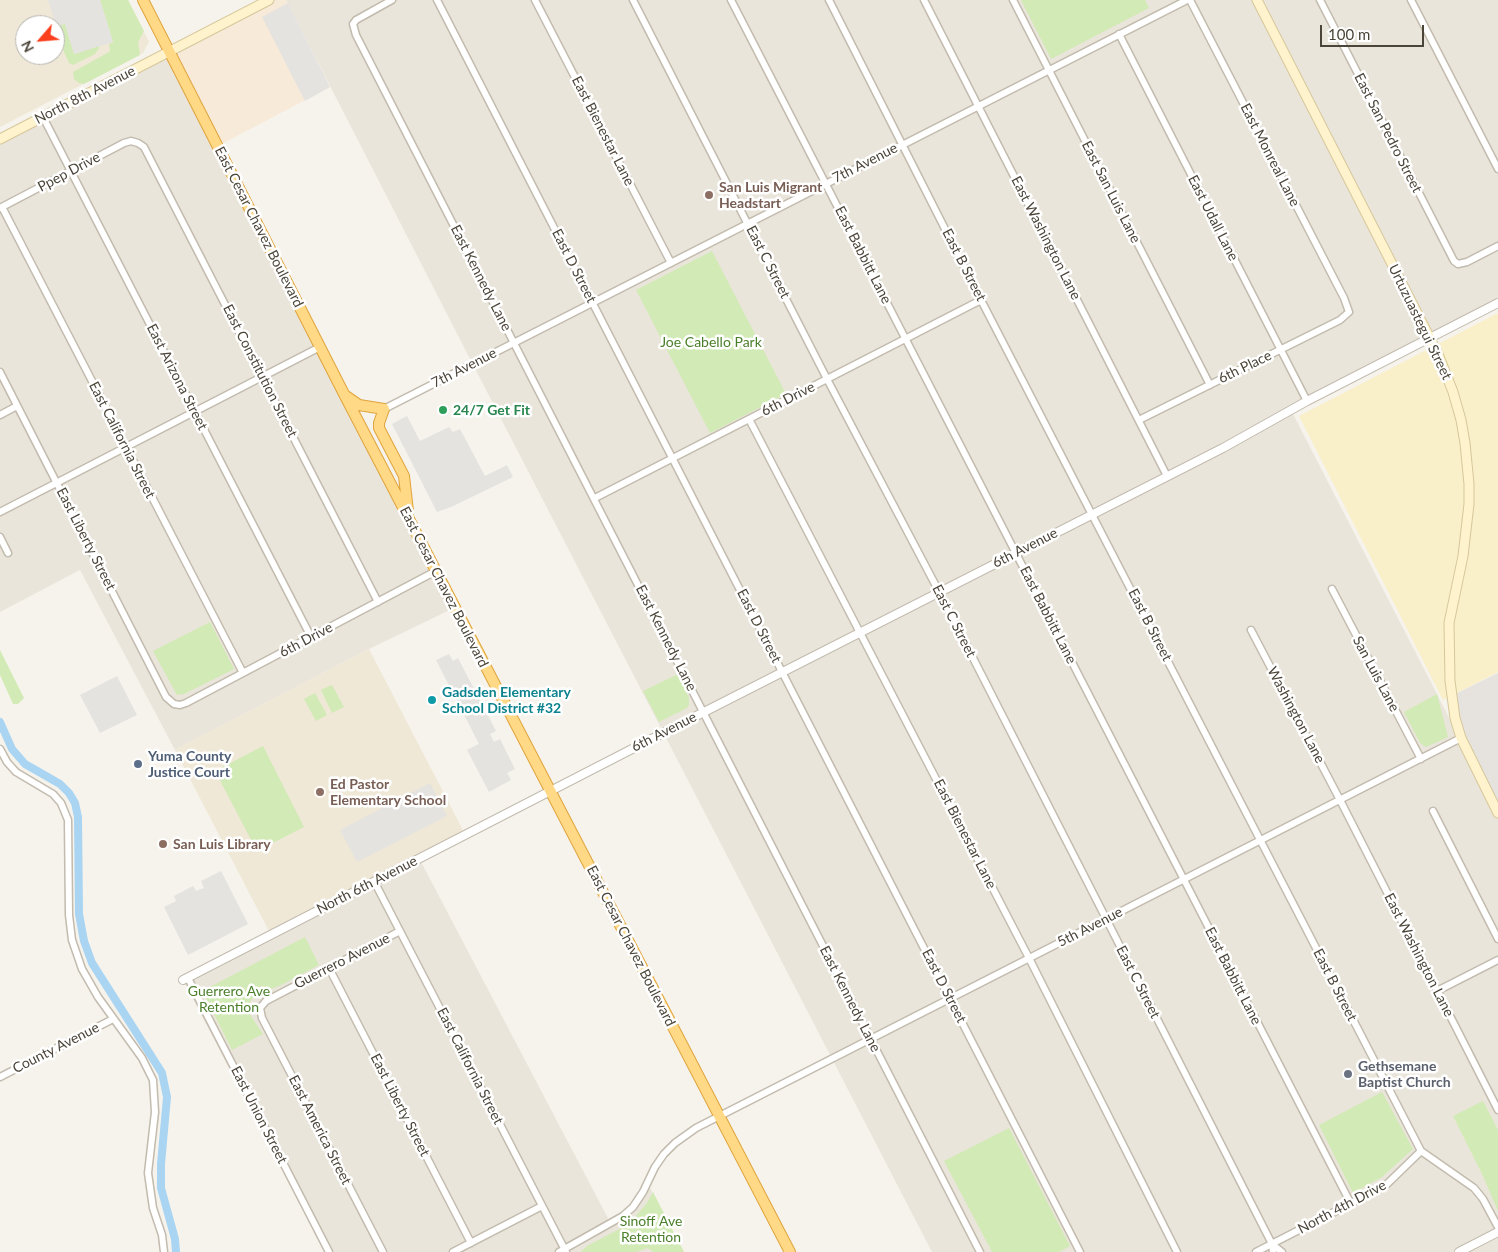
<!DOCTYPE html>
<html>
<head>
<meta charset="utf-8">
<style>
	body { margin:0 }
	#map { position:relative; width:1498px; height:1252px; overflow:hidden; background:#f6f3ec; font-family:Lato,sans-serif }
	canvas { display:block }
	.north { position:absolute; left:15px; top:15px; width:50px; height:50px; box-sizing:border-box; background:#fff; border:1px solid #b7b4b0; border-radius:50%; rotate:243deg; font-size:14px; font-weight:700; line-height:20px; text-align:center; color:#4b4439 }
	.north::after { content:''; display:block; margin:auto; width:18px; height:22px; background:#fc3f1d; clip-path:polygon(50% 0,100% 100%,50% 72%,0 100%) }
	.scale { position:absolute; left:1320px; top:25px; width:104px; height:22px; box-sizing:border-box; border:2px solid #4b4439; border-top:0; padding-left:6px; font-size:15px; line-height:18px; white-space:nowrap; color:#4b4439; -webkit-text-stroke:4px #fff; paint-order:stroke }
</style>
</head>
<body>
<div id="map">
<canvas width="1498" height="1252"></canvas>
<div class="north">N</div>
<div class="scale">100 m</div>
</div>
<script>
const ctx = document.querySelector('canvas').getContext('2d');
ctx.lineJoin = 'round';
function fill(path, color) { ctx.fillStyle = color; ctx.fill(path, 'evenodd'); }
const poly = rows => new Path2D(rows.map(r => 'M' + r).join(''));
function trace(path, color, width, dash) { ctx.strokeStyle = color; ctx.lineWidth = width; ctx.lineCap = dash ? 'butt' : 'round'; ctx.setLineDash(dash || []); ctx.stroke(path); }
function drawText(font, color, halo, rows, align = 'center') {
  ctx.font = font + ' Lato,sans-serif'; ctx.lineWidth = 5; ctx.setLineDash([]); ctx.textBaseline = 'middle'; ctx.strokeStyle = halo; ctx.fillStyle = color; for (const [text, x, y, turn = 0] of rows) {
    ctx.save(); ctx.translate(x, y); ctx.rotate((+turn || 0) * Math.PI / 180); ctx.textAlign = isNaN(turn) ? turn : align; if (halo) ctx.strokeText(text, 0, 0); ctx.fillText(text, 0, 0); ctx.restore();
  }
}
fill(poly([
	[286,0,1498,0,1498,303,1291,410,1498,813,1498,1252,932,1252,469,357],
	[170,51,456,607,369,649,175,750,80,570,0,612,0,139],
	[419,858,611,1224,623,1216,647,1182,684,1252,325,1252,183,980]
]), '#eae5da');
fill(poly([
	[269,0,286,0,330,87,218,146,170,51]
]), '#f7ead8');
fill(poly([
	[1498,673,1498,813,1469,757,1451,696]
]), '#e6e2dd');
fill(poly([
	[0,0,128,0,149,42,143,53,0,127],
	[25,25,55,25,55,55,25,55],
	[369,649,465,834,271,935,175,750]
]), '#efe8d6');
fill(poly([
	[100,0,128,0,144,31,138,42,140,55,84,84,79,83,74,79,73,72,109,52,110,50,109,44,113,42],
	[1021,0,1145,0,1149,8,1051,59],
	[65,24,74,54,99,46,99,48,95,54,73,65,69,63,64,52,56,26],
	[712,251,786,394,710,433,636,290],
	[210,622,234,669,184,694,177,695,153,651],
	[0,650,24,698,18,704,13,704,0,675],
	[678,674,689,698,689,705,687,708,659,722,643,691],
	[332,685,344,707,332,713,321,690],
	[315,693,327,715,316,721,304,699],
	[1437,694,1448,737,1426,747,1420,743,1404,712],
	[263,746,304,827,257,851,215,771],
	[305,937,319,965,281,985,257,995,251,1000,248,1007,249,1013,263,1034,232,1050,205,996,208,988],
	[1382,1092,1413,1149,1382,1177,1353,1193,1319,1125],
	[1483,1101,1498,1130,1498,1211,1483,1176,1453,1116],
	[1009,1128,1070,1246,1059,1252,992,1252,944,1161],
	[653,1192,684,1252,654,1252,647,1248,637,1252,581,1252,587,1246,629,1224,647,1203]
]), '#d2eab5');
fill(poly([
	[1498,313,1498,672,1443,700,1299,416]
]), '#f9efc9');
fill(poly([
	[48,0,100,0,113,42,74,54,65,24,56,26],
	[288,3,330,87,305,101,262,17],
	[407,416,420,441,449,427,453,432,460,429,485,476,507,465,513,477,451,507,437,512,392,424],
	[449,654,453,661,458,658,496,731,490,734,494,742,500,739,515,769,507,773,511,780,489,792,467,750,479,744,436,660],
	[117,676,137,715,100,733,80,695],
	[430,783,447,816,357,862,340,830],
	[221,871,248,924,188,955,164,907,176,901,174,896,193,886,196,891,204,888,201,881]
]), '#e5e3e0');
trace(poly([
	[0,722,12,749,25,764,60,784,69,793,75,803,78,817,79,914,84,941,92,963,162,1073,167,1097,161,1164,161,1188,175,1239,176,1252]
]), '#a9d4f2', 8);
const minor = poly([
	[392,0,356,20,353,24,356,35,980,1252],
	[437,0,1080,1252],
	[535,0,671,263],
	[633,0,827,379,946,605,1272,1244,1273,1252],
	[731,0,1351,1204],
	[829,0,981,300,1421,1151,1474,1188,1483,1199,1498,1227],
	[924,0,1167,476],
	[1013,0,1210,385],
	[1320,0,1454,261,1458,264,1467,262,1498,246],
	[1411,0,1498,169],
	[1119,34,1307,401],
	[43,117,311,637],
	[2,207,243,673],
	[0,208,124,143,131,141,138,143,144,147,378,602],
	[0,372,166,697,174,704,180,705,186,703,436,571],
	[384,409,1187,0],
	[0,415,17,406],
	[749,419,1029,958,1177,1252],
	[1139,420,1340,320,1349,312,1344,298,1190,0],
	[595,498,981,300],
	[0,512,320,347],
	[0,537,8,553],
	[1332,589,1421,759],
	[1251,630,1340,800,1498,1110],
	[0,749,7,762,16,772,53,794,61,803,68,820,69,915,72,940,82,969,98,997,142,1058,153,1080,155,1112,148,1173,153,1208,162,1235,164,1252],
	[1433,811,1498,939],
	[374,881,566,1252],
	[329,968,471,1243],
	[188,978,329,1252],
	[1437,991,1498,960],
	[0,1077,113,1019],
	[1272,1244,1282,1252],
	[383,1252,262,1018,260,1008,266,1001,400,931],
	[453,1252,542,1206],
	[559,1252,623,1216,633,1207,643,1192,655,1167,664,1154,675,1143,696,1128,1461,738],
	[1256,1252,1385,1186,1421,1151]
]);
const tertiary = poly([
	[183,980,704,712,1223,448,1307,401,1498,303],
	[1459,1252,1498,1232]
]);
const secondary = poly([
	[1257,0,1438,354,1453,392,1461,420,1465,443,1469,484,1469,504,1463,556,1449,623,1450,681,1455,718,1461,738,1498,813],
	[0,139,269,0]
]);
const trunk = poly([
	[143,0,344,394,790,1252],
	[346,396,359,405,384,409,379,423,379,428,404,476,408,511]
]);
trace(minor, '#c2bbae', 9);
trace(tertiary, '#c2bbae', 10);
trace(secondary, '#d6c79b', 11);
trace(trunk, '#e0a43c', 12);
trace(minor, '#fff', 6);
trace(tertiary, '#fff', 8);
trace(secondary, '#fff3cd', 9);
trace(trunk, '#ffd985', 10);
for (const [x, y, r, color] of [
	[709,195,5,"#8d6e63"],
	[443,410,5,"#2e9e5b"],
	[432,700,5,"#0f9aa8"],
	[138,764,5,"#5c6f8a"],
	[320,792,5,"#8d6e63"],
	[163,844,5,"#8d6e63"],
	[1348,1074,5,"#6b7280"]
]) { const dot = new Path2D(); dot.arc(x, y, r, 0, 2 * Math.PI); ctx.fillStyle = color; ctx.fill(dot); trace(dot, '#fff', 2); }
drawText('14px', '#4b4439', '#fff', [
	["North 8th Avenue",85,95,-27],
	["East Bienestar Lane",603,131,63],
	["East San Pedro Street",1388,133,63],
	["East Monreal Lane",1270,155,63],
	["7th Avenue",865,163,-27],
	["Ppep Drive",69,172,-28],
	["East San Luis Lane",1111,192,63],
	["East Udall Lane",1213,218,63],
	["East Cesar Chavez Boulevard",259,227,63],
	["East Washington Lane",1046,238,63],
	["East Babbitt Lane",863,255,63],
	["East C Street",768,262,63],
	["East B Street",964,265,63],
	["East D Street",574,266,63],
	["East Kennedy Lane",481,278,63],
	["Urtuzuastegui Street",1420,322,64],
	["6th Place",1245,367,-26],
	["7th Avenue",464,368,-27],
	["East Constitution Street",260,371,63],
	["East Arizona Street",177,377,63],
	["6th Drive",788,399,-27],
	["East California Street",122,440,63],
	["East Liberty Street",86,539,63],
	["6th Avenue",1025,548,-27],
	["East Cesar Chavez Boulevard",444,587,63],
	["East Babbitt Lane",1048,615,63],
	["East C Street",954,621,63],
	["East B Street",1150,625,63],
	["East D Street",759,626,63],
	["East Kennedy Lane",666,638,63],
	["6th Drive",306,640,-28],
	["San Luis Lane",1376,674,62],
	["Washington Lane",1296,715,62],
	["6th Avenue",664,732,-27],
	["East Bienestar Lane",965,834,63],
	["North 6th Avenue",367,885,-27],
	["5th Avenue",1090,927,-27],
	["East Cesar Chavez Boulevard",631,946,63],
	["East Washington Lane",1419,955,63],
	["Guerrero Avenue",342,961,-27],
	["East Babbitt Lane",1233,976,63],
	["East C Street",1138,982,63],
	["East B Street",1335,985,63],
	["East D Street",944,986,63],
	["East Kennedy Lane",850,999,63],
	["County Avenue",56,1048,-27],
	["East California Street",470,1066,63],
	["East Liberty Street",400,1105,63],
	["East Union Street",259,1115,63],
	["East America Street",320,1130,63],
	["North 4th Drive",1342,1207,-28]
]);
drawText('bold 14px', '#785e54', '#fff', [
	["San Luis Migrant",719,187],
	["Headstart",719,203],
	["Ed Pastor",330,784],
	["Elementary School",330,800],
	["San Luis Library",173,844]
], 'left');
drawText('14px', '#4a7f2a', '#fff', [
	["Joe Cabello Park",711,342],
	["Guerrero Ave",229,991],
	["Retention",229,1007],
	["Sinoff Ave",651,1221],
	["Retention",651,1237]
]);
drawText('bold 14px', '#27864d', '#fff', [
	["24/7 Get Fit",453,410]
], 'left');
drawText('bold 14px', '#0d838f', '#fff', [
	["Gadsden Elementary",442,692],
	["School District #32",442,708]
], 'left');
drawText('bold 14px', '#4e5e75', '#fff', [
	["Yuma County",148,756],
	["Justice Court",148,772]
], 'left');
drawText('bold 14px', '#5b616d', '#fff', [
	["Gethsemane",1358,1066],
	["Baptist Church",1358,1082]
], 'left');
</script>
</body>
</html>
